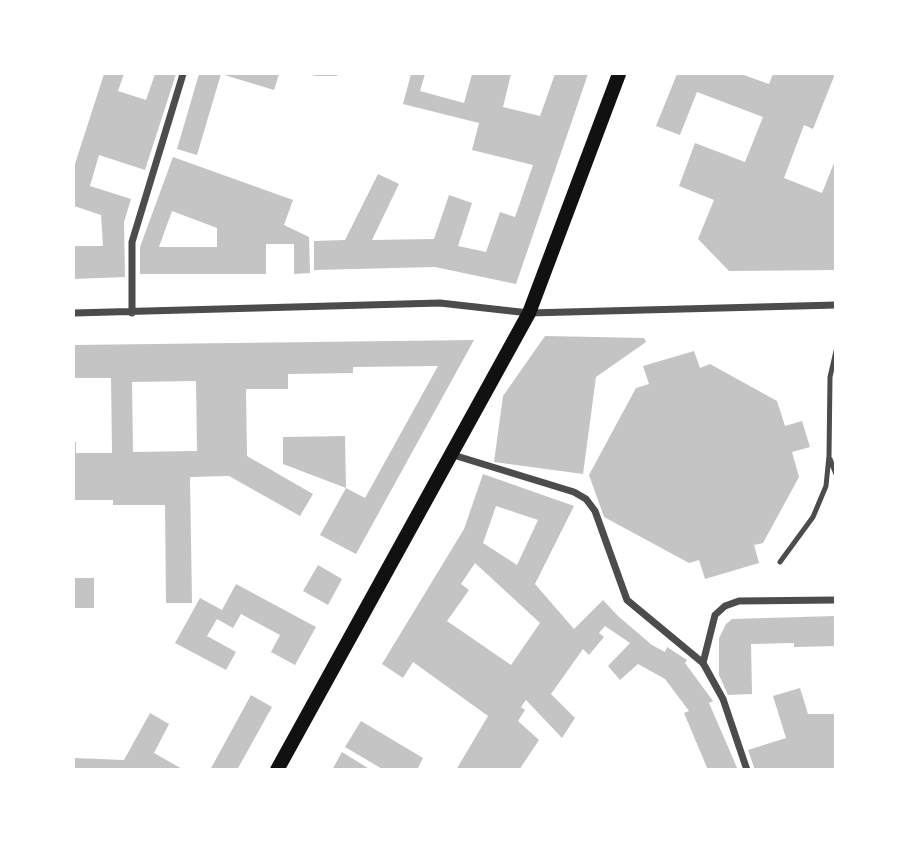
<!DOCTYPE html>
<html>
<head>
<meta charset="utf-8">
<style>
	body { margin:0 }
	#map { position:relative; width:909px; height:843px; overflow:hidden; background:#fff; font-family:Montserrat,sans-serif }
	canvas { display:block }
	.frame { position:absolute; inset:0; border:75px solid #fff; pointer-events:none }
</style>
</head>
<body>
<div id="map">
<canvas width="909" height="843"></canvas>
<div class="frame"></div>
</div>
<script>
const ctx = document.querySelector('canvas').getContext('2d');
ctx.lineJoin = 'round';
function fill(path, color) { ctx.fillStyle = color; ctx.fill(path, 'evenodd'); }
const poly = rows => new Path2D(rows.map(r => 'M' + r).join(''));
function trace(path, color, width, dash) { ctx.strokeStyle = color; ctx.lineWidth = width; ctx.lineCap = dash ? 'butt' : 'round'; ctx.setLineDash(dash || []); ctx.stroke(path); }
fill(poly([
	[104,74,124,74,118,91,146,100,155,74,176,74,145,170,99,155,90,186,131,199,124,222,125,277,74,279,74,246,103,246,101,215,74,206,74,167],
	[199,74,279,74,274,90,221,74,197,155,177,149],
	[308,74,337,74,337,76,315,76],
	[411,74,425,74,420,91,464,103,472,74,511,74,503,107,540,116,555,74,588,74,516,284,435,267,314,270,314,241,345,240,378,174,399,184,372,240,434,239,449,195,472,203,458,246,486,252,500,212,515,217,533,165,472,150,479,123,403,104],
	[677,74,741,74,769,84,773,74,835,74,813,129,804,125,784,178,822,193,836,158,836,270,729,271,698,239,714,200,679,186,695,143,745,162,763,117,697,92,680,135,656,126],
	[173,157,293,200,284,225,309,237,310,273,294,274,294,244,266,244,266,274,140,274,140,247],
	[172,211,217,228,217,247,159,247],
	[545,336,644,338,646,342,596,377,583,474,494,462,503,396],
	[474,340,356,554,320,535,346,488,365,498,438,366,353,367,353,373,288,374,288,389,246,389,247,456,313,494,300,516,229,476,190,477,192,603,166,603,165,505,113,505,113,500,74,500,74,442,76,442,76,453,112,453,111,378,74,378,74,345],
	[196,381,197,451,133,452,132,382],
	[694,351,700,368,710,364,777,401,785,426,802,421,810,447,792,452,799,477,763,543,754,545,759,563,705,579,699,560,689,563,604,517,589,475,636,388,649,384,643,366],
	[345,436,346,488,283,464,283,437],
	[483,474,574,506,535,584,574,629,603,600,618,616,652,645,665,652,667,647,687,660,685,663,713,701,709,703,738,770,708,770,684,713,689,711,665,679,638,664,620,680,608,666,630,643,605,626,599,633,604,637,589,655,583,649,551,694,575,718,562,738,526,700,521,707,525,710,518,721,539,740,519,770,456,770,488,716,413,662,403,678,382,664,464,529],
	[496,506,538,520,517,565,483,543],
	[475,563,540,623,511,665,447,621,469,590,461,584],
	[318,565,342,579,328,605,303,591],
	[74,578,94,578,94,608,74,608],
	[236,584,316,627,295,665,271,652,280,635,241,614,233,628,217,619,207,636,236,652,226,670,175,643,200,598,222,610],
	[836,616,836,646,794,647,794,643,751,644,752,694,728,695,719,675,719,638,726,624,732,619],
	[800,688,808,714,836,714,836,770,755,770,748,750,786,738,773,696],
	[251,695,272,707,237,770,210,770],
	[150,713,169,724,154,753,184,770,74,770,74,758,124,760],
	[361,721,423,758,417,770,384,770,345,747],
	[342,752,371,770,332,770]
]), '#c4c4c4');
trace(poly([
	[830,459,836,474],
	[780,562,813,517,826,486,829,456,830,377,836,351]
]), '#4c4c4c', 5);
trace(poly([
	[74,313,440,303,529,313,836,305],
	[132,313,132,242,183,74],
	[450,454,574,492,586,499,595,511,627,600,703,663,723,699,747,770],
	[703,663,715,615,725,606,739,601,836,600]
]), '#4c4c4c', 7);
trace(poly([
	[277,770,529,313,619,74]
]), '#111', 14);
</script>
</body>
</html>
